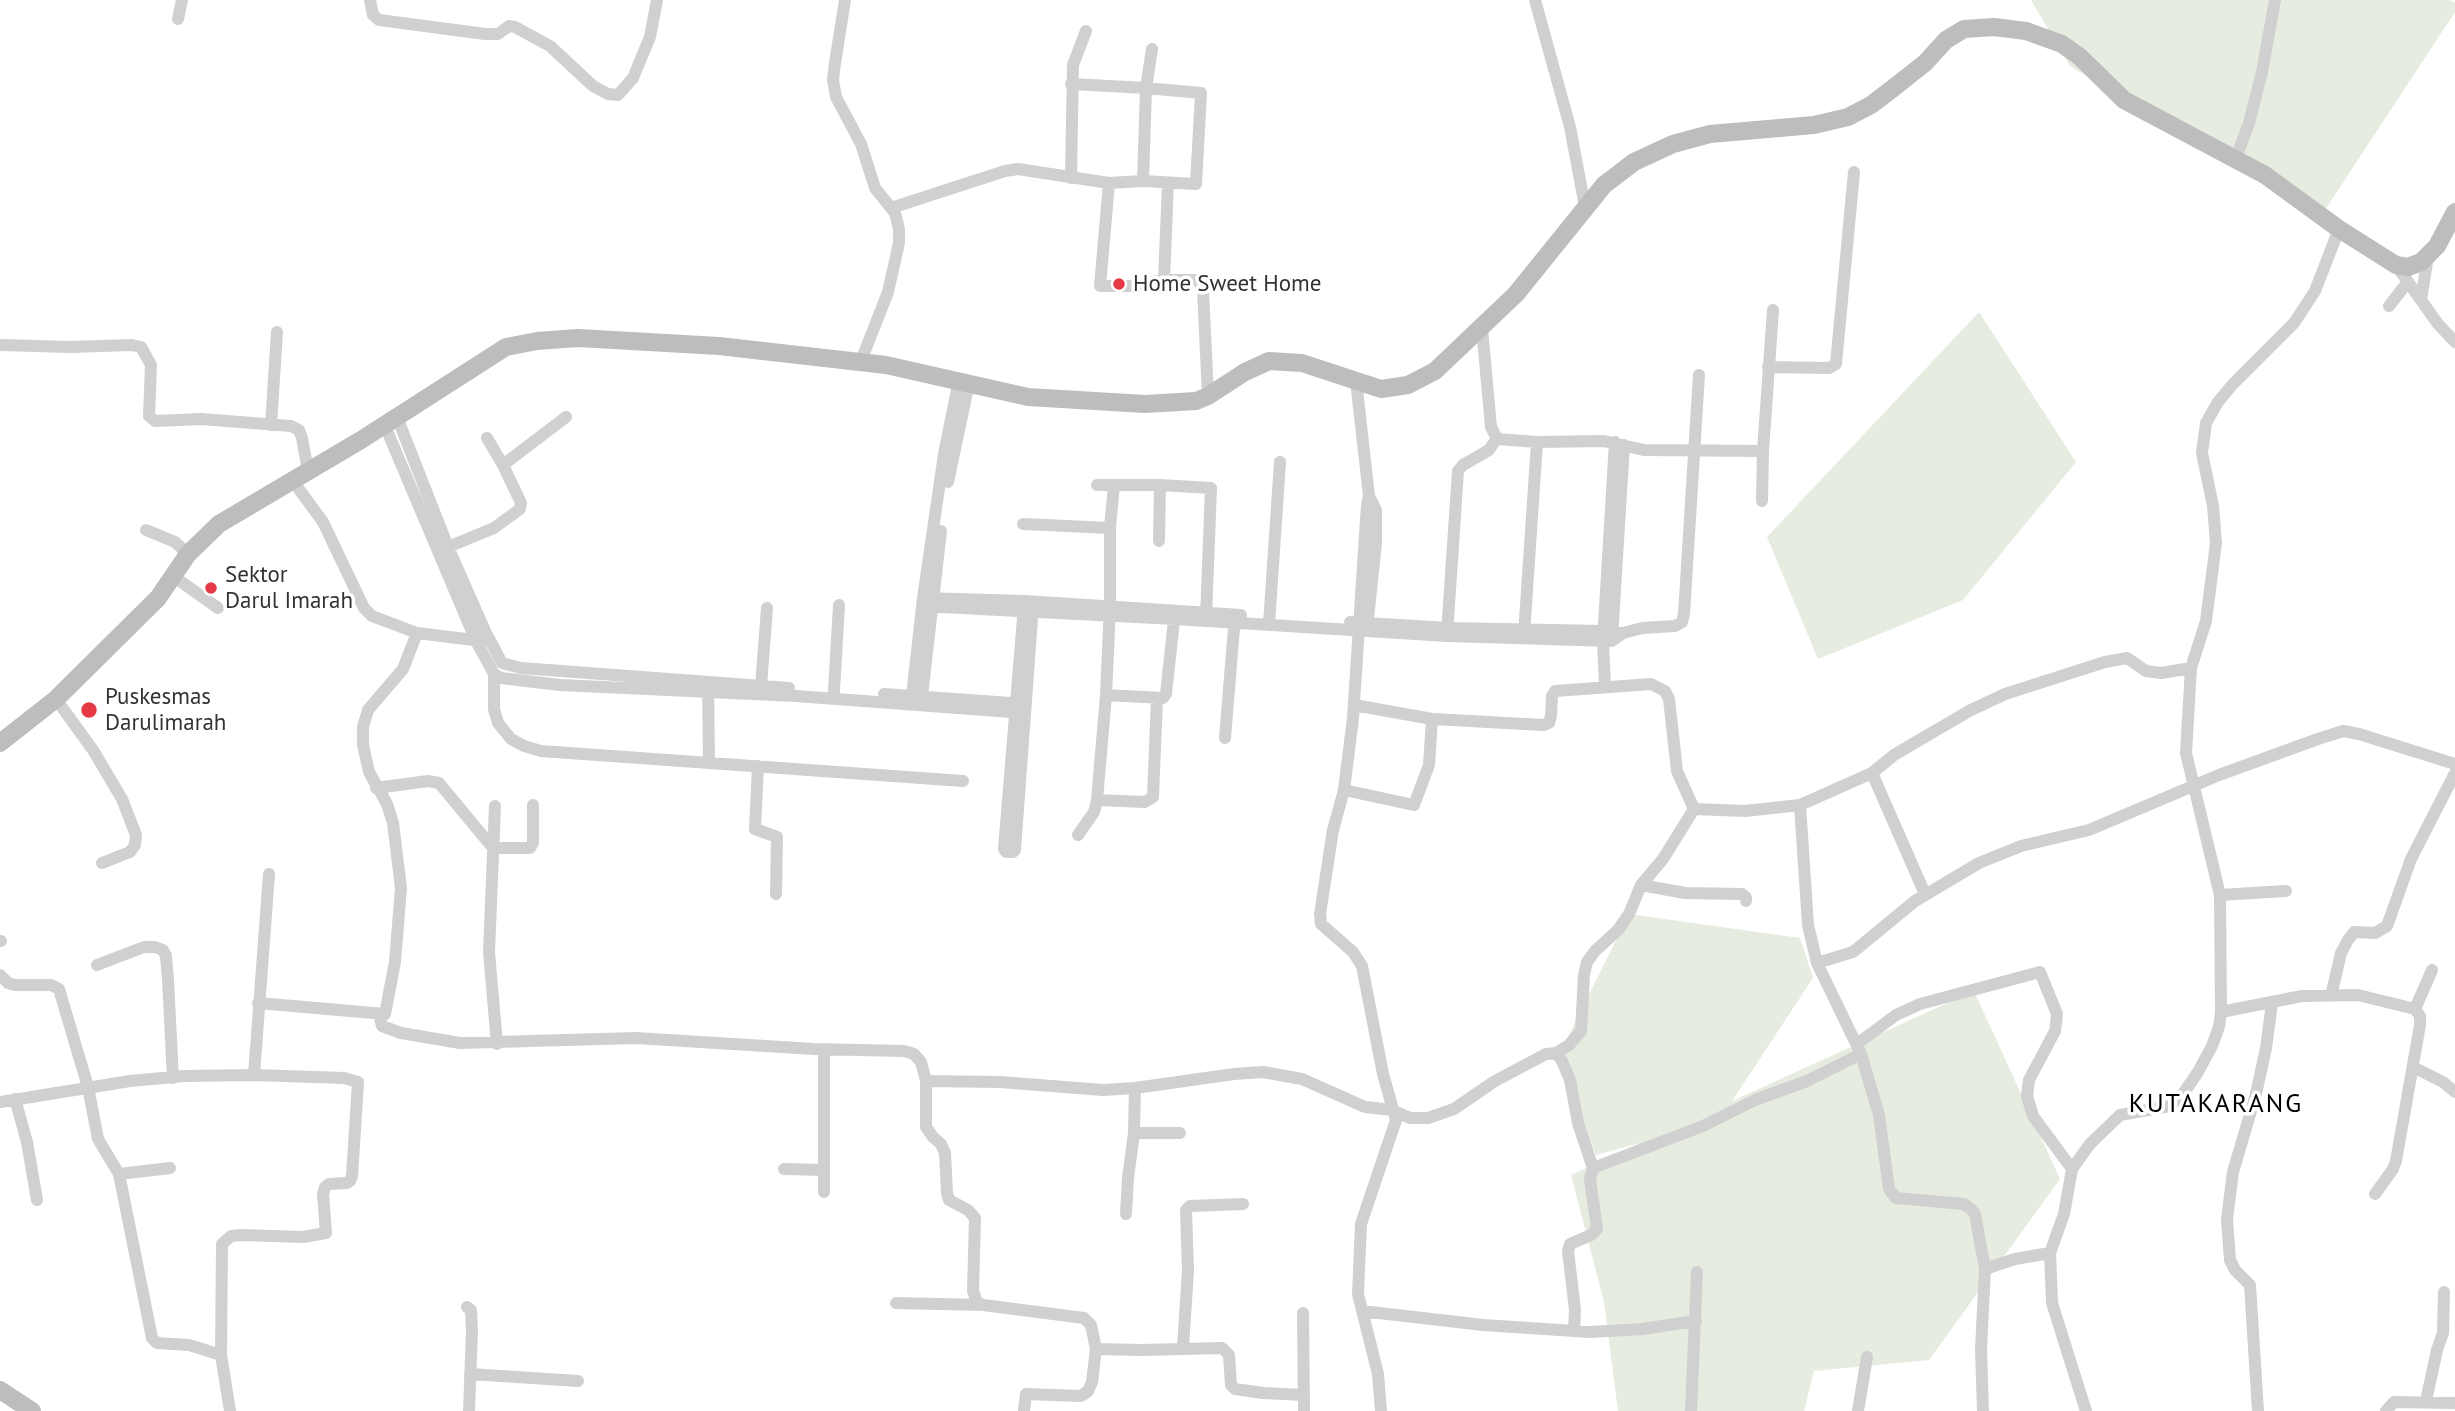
<!DOCTYPE html>
<html>
<head>
<meta charset="utf-8">
<style>
	body { margin:0 }
	canvas { display:block; background:#fff }
</style>
</head>
<body>
<canvas width="2455" height="1411"></canvas>
<script>
const ctx = document.querySelector('canvas').getContext('2d');
ctx.lineJoin = 'round';
function fill(path, color) { ctx.fillStyle = color; ctx.fill(path, 'evenodd'); }
const poly = rows => new Path2D(rows.map(r => 'M' + r).join(''));
function trace(path, color, width, dash) { ctx.strokeStyle = color; ctx.lineWidth = width; ctx.lineCap = dash ? 'butt' : 'round'; ctx.setLineDash(dash || []); ctx.stroke(path); }
function drawText(font, color, halo, rows, align = 'center') {
  ctx.font = font + ' "PT Sans",sans-serif'; ctx.lineWidth = 7; ctx.setLineDash([]); ctx.textBaseline = 'middle'; ctx.strokeStyle = halo; ctx.fillStyle = color; for (const [text, x, y, turn = 0] of rows) {
    ctx.save(); ctx.translate(x, y); ctx.rotate((+turn || 0) * Math.PI / 180); ctx.textAlign = isNaN(turn) ? turn : align; if (halo) ctx.strokeText(text, 0, 0); ctx.fillText(text, 0, 0); ctx.restore();
  }
}
fill(poly([
	[2031,0,2449,0,2455,3,2455,12,2321,216,2070,66],
	[1979,312,2076,462,1963,600,1818,659,1767,537],
	[1629,914,1800,938,1813,978,1732,1101,1974,991,2060,1179,1929,1360,1814,1371,1804,1411,1618,1411,1604,1302,1571,1175,1640,1143,1596,1155,1559,1055]
]), '#e6ecdf');
trace(poly([
	[370,0,373,15,379,20,485,34,498,34,509,26,515,27,550,46,593,86,608,94,618,95,633,78,650,37,657,0],
	[845,0,835,63,833,80,836,97,861,144,875,188,895,213,899,229,899,243,888,292,861,361],
	[1535,0,1570,127,1585,207],
	[178,19,182,0],
	[1071,84,1146,88,1152,49],
	[2236,158,2249,123,2262,72,2275,0],
	[1071,178,1073,65,1086,31],
	[1109,183,1100,286,1132,286,1164,280],
	[1168,183,1164,280,1198,280,1203,290,1208,396],
	[891,208,1005,171,1018,169,1109,183,1143,181,1196,184,1201,93,1146,88,1143,181],
	[2396,265,2438,324,2455,342],
	[2421,300,2428,256],
	[2389,306,2407,283],
	[1482,328,1491,427,1497,439,1537,442,1604,441,1644,450,1763,451,1773,310],
	[0,345,71,347,132,345,141,347,151,365,149,416,155,421,201,419,291,426,299,430,302,438,308,471],
	[1768,367,1829,368,1836,364,1854,172],
	[1356,381,1369,496,1367,505,1353,718,1344,790,1333,830,1320,914,1321,924,1353,952,1362,966,1383,1074,1396,1120,1361,1224,1358,1294,1378,1374,1381,1411],
	[397,417,448,547,485,631,502,663,521,668,789,688],
	[271,425,277,332],
	[385,426,476,641,494,674,501,678,560,685,796,696,1025,713],
	[503,465,566,417],
	[293,481,323,522,364,608,372,616,417,633,482,641],
	[948,482,969,383],
	[1097,485,1160,485,1211,488,1206,617],
	[1762,501,1763,451],
	[1023,524,1110,528],
	[146,530,175,542,188,554],
	[1159,541,1160,485],
	[448,547,494,528,520,509,521,503,503,465,487,438],
	[173,576,218,608],
	[923,598,1025,601,1241,615],
	[922,606,1175,619,1447,636,1612,641,1623,633,1642,628,1675,626,1682,622,1684,614,1699,375],
	[1024,606,1004,849,1006,852,1013,852,1015,850,1033,605],
	[1350,622,1448,628,1604,631,1623,633],
	[1269,624,1280,462],
	[1367,628,1376,543,1376,510,1369,496],
	[417,633,403,669,368,710,363,727,363,745,369,772,387,804,393,823,401,888,395,962,385,1014,380,1018,382,1026,401,1033,460,1043,636,1038,814,1049,904,1051,914,1054,921,1062,926,1081,926,1127,933,1137,941,1144,945,1153,947,1193,949,1200,968,1210,975,1218,973,1291,977,1302,983,1305,1084,1318,1091,1325,1096,1349,1141,1350,1222,1348,1229,1355,1231,1385,1235,1389,1263,1393,1304,1395],
	[1447,634,1458,471,1463,465,1489,450,1497,438],
	[1524,635,1537,442],
	[1612,638,1624,445],
	[494,674,494,709,498,723,511,739,524,746,541,751,963,781],
	[708,685,709,762],
	[761,686,767,608],
	[1605,687,1603,641,1615,442],
	[834,691,839,605],
	[884,694,1025,704],
	[1106,695,1163,698,1166,694,1175,611],
	[56,699,93,750,122,799,136,835,135,845,130,852,102,863],
	[921,704,941,531],
	[911,705,923,598,944,454,959,380],
	[1354,705,1432,719,1544,725,1549,723,1551,716,1552,696,1555,691,1651,684,1665,691,1669,699,1677,771,1694,809,1745,811,1800,805,1872,773,1894,755,1969,711,2005,694,2105,662,2127,658,2146,671,2161,673,2191,668,2206,621,2216,543,2213,506,2202,453,2206,423,2218,402,2233,384,2294,323,2315,291,2339,229],
	[1225,738,1235,616],
	[758,766,755,829,777,837,776,894],
	[1872,773,1925,894],
	[376,788,428,781,439,783,493,848,530,848,533,843,533,805],
	[1344,790,1414,805,1429,765,1432,719],
	[1097,800,1145,802,1153,797,1157,698],
	[1800,805,1808,925,1817,963,1861,1054,1879,1115,1889,1189,1896,1198,1964,1204,1971,1209,1975,1214,1985,1269],
	[495,806,489,952,497,1044],
	[1078,835,1094,812,1097,800,1106,695,1110,606,1110,528,1114,485],
	[1641,885,1685,893,1742,894,1746,897,1746,901],
	[2220,895,2286,891],
	[0,941,1,941],
	[1817,963,1853,952,1915,901,1979,863,2021,846,2089,830,2219,775,2318,739,2343,731,2359,734,2455,764],
	[97,965,144,947,155,947,163,950,166,956,168,980,173,1078],
	[0,975,8,983,15,985,51,985,59,989,88,1087,98,1139,119,1174,152,1338,157,1343,189,1345,221,1355],
	[2331,996,2341,953,2348,940,2354,932,2375,933,2387,926,2411,859,2455,773],
	[258,1003,385,1014],
	[2415,1009,2432,970],
	[2221,1012,2302,996,2358,995,2415,1009,2420,1016,2420,1025,2396,1161,2393,1169,2375,1194],
	[1857,1044,1896,1015,1920,1004,2040,972,2057,1014,2056,1023,2055,1031,2029,1080,2027,1096,2033,1116,2072,1169],
	[1556,1053,1569,1045,1581,1031,1584,975,1587,962,1595,951,1618,930,1629,914,1641,885,1663,859,1694,809],
	[2413,1067,2443,1082,2455,1092],
	[254,1075,269,874],
	[926,1081,1000,1082,1103,1090,1135,1088],
	[15,1099,27,1142,37,1200],
	[0,1102,130,1081,184,1076,254,1075,344,1078,358,1082,352,1176,350,1181,347,1183,329,1184,325,1187,323,1194,326,1233,303,1237,241,1235,231,1236,222,1244,221,1355,230,1411],
	[1180,1133,1134,1133,1135,1088,1234,1074,1263,1072,1302,1079,1365,1107,1392,1110,1410,1118,1428,1118,1454,1109,1495,1081,1546,1054,1556,1053,1562,1061,1570,1080,1578,1123,1593,1168],
	[784,1169,824,1170],
	[119,1174,170,1168],
	[824,1192,824,1049],
	[1126,1214,1128,1178,1134,1133],
	[2050,1253,2052,1303,2086,1411],
	[896,1303,983,1305],
	[467,1307,471,1310,472,1330,469,1411],
	[1362,1311,1483,1325,1590,1332,1642,1329,1696,1321],
	[1303,1313,1304,1411],
	[1574,1331,1575,1310,1568,1251,1570,1244,1591,1235,1597,1229,1590,1179,1593,1168,1703,1126,1755,1100,1807,1081,1861,1054],
	[1183,1347,1188,1271,1186,1210,1190,1206,1243,1204],
	[470,1374,578,1381],
	[2426,1401,2437,1350,2443,1333,2444,1292],
	[1024,1411,1026,1394,1081,1396,1088,1391,1092,1382,1096,1349],
	[1691,1411,1697,1272],
	[1858,1411,1867,1357],
	[1983,1411,1981,1349,1985,1269,2015,1259,2050,1253,2064,1214,2072,1169,2090,1144,2120,1115,2170,1106,2183,1094,2198,1072,2212,1046,2219,1027,2221,1012,2220,895,2186,753,2191,668],
	[2258,1411,2250,1285,2235,1270,2230,1260,2227,1219,2233,1172,2256,1094,2266,1048,2272,1003],
	[2386,1411,2394,1402,2455,1403]
]), '#d0d0d0', 12);
trace(poly([
	[0,743,56,699,158,598,188,554,219,524,361,440,506,347,537,341,578,338,719,346,886,365,1028,397,1145,404,1196,401,1208,396,1245,372,1269,361,1302,363,1381,389,1408,385,1435,371,1516,294,1604,185,1634,162,1673,144,1710,134,1814,125,1848,117,1871,105,1892,89,1925,63,1946,40,1964,29,1994,27,2026,31,2062,44,2080,57,2124,100,2265,175,2339,229,2396,265,2408,267,2421,262,2437,246,2455,212],
	[0,1390,32,1411]
]), '#bdbdbd', 18);
for (const [x, y, r, color] of [
	[1119,284,7,"#e63946"],
	[211,588,7,"#e63946"],
	[89,710,9,"#e63946"]
]) { const dot = new Path2D(); dot.arc(x, y, r, 0, 2 * Math.PI); ctx.fillStyle = color; ctx.fill(dot); trace(dot, '#fff', 2.5); }
drawText('23px', '#333', '#fff', [
	["Home Sweet Home",1133,284],
	["Sektor",225,575],
	["Darul Imarah",225,601],
	["Puskesmas",105,697],
	["Darulimarah",105,723]
], 'left');
ctx.letterSpacing = '2px';
drawText('26px', '#000', '#fff', [
	["KUTAKARANG",2216,1105]
]);
ctx.letterSpacing = '0px';
</script>
</body>
</html>
